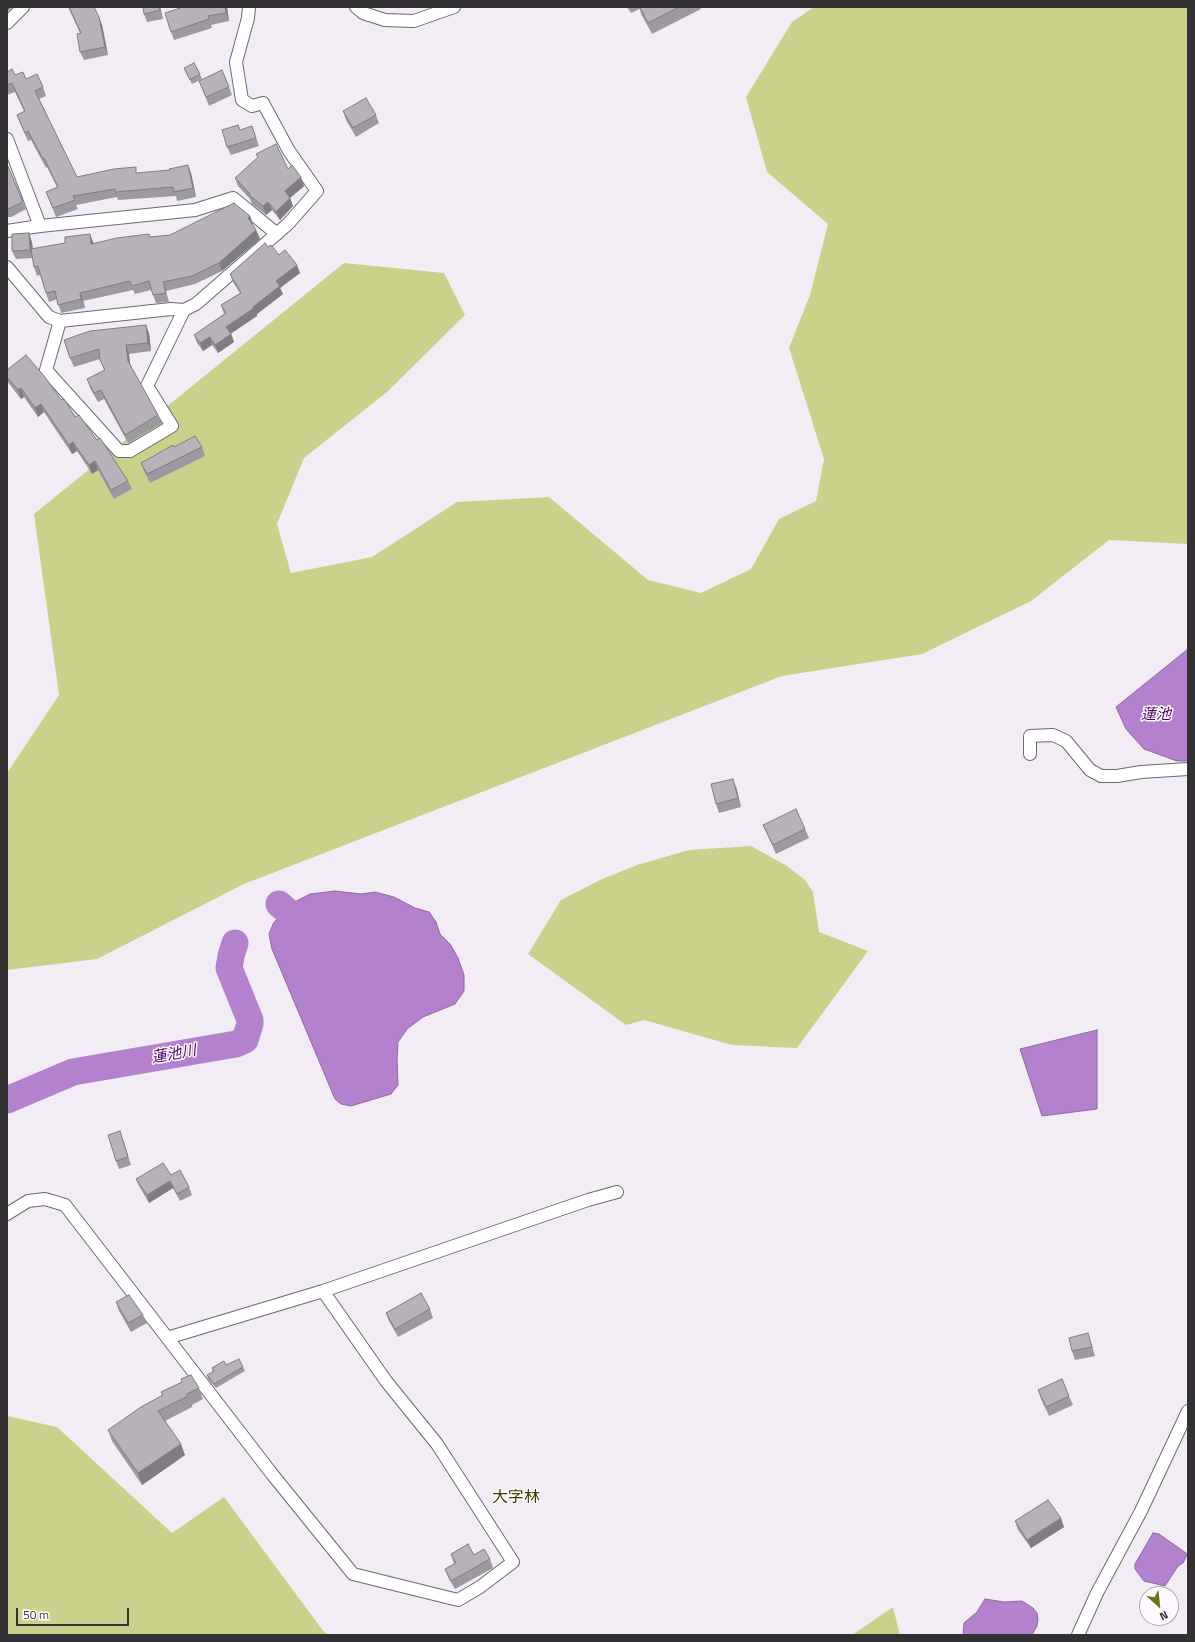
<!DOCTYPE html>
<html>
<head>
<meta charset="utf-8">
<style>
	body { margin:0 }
	#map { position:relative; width:1195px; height:1642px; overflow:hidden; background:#f2edf5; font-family:"Titillium Web",sans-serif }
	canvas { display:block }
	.frame { position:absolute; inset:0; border:8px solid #333134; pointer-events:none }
	.north { position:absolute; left:1139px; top:1586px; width:40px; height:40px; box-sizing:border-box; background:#fefbff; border:1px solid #adaaae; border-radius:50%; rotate:153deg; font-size:11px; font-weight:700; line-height:16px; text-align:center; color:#333134 }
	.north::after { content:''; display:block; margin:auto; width:14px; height:18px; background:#6c7219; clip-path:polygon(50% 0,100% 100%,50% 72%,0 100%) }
	.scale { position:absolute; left:16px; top:1608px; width:113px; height:18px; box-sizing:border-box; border:2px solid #333134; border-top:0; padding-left:5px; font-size:12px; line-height:14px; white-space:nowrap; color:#333134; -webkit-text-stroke:3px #fefbff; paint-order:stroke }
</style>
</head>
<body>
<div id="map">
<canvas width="1195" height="1642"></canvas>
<div class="frame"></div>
<div class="north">N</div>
<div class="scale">50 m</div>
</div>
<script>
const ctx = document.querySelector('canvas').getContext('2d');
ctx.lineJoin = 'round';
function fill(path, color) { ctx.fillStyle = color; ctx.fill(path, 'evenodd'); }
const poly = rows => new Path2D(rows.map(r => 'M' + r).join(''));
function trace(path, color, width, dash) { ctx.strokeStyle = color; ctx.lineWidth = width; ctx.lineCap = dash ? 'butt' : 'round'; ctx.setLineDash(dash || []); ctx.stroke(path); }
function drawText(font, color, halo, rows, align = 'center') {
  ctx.font = font + ' "Titillium Web","Noto Sans JP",sans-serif'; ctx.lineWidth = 3; ctx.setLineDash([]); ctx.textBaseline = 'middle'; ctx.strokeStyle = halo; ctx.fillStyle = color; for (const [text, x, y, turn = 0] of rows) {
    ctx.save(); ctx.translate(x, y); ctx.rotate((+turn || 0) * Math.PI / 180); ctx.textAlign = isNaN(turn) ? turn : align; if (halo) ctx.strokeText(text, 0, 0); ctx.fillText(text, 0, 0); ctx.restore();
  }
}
fill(poly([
	[814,7,1188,7,1188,544,1109,540,1031,601,922,654,782,676,244,884,97,959,7,970,7,773,59,695,34,514,344,263,444,273,465,315,387,392,304,458,277,524,291,573,372,557,457,502,549,497,648,580,701,593,751,569,779,519,816,501,824,459,789,348,810,295,828,224,767,172,746,97,792,22],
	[751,846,787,866,805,880,813,892,819,932,868,951,797,1048,732,1045,644,1020,626,1025,528,954,561,900,600,880,637,865,689,850],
	[7,1416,57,1427,172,1533,224,1497,324,1632,329,1635,7,1635],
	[893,1607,900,1635,852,1635]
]), '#cad18a');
const water = poly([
	[1188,649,1188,761,1177,761,1144,749,1126,729,1116,707,1188,649],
	[335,891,361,894,375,892,394,897,415,908,429,912,436,922,440,934,450,944,458,958,464,975,464,991,455,1004,423,1017,407,1029,398,1042,397,1059,398,1085,391,1094,351,1106,341,1104,335,1099,272,949,269,934,273,924,287,906,310,894,335,891],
	[1097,1030,1097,1109,1042,1116,1020,1049,1097,1030],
	[1153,1533,1159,1534,1186,1553,1187,1555,1183,1563,1178,1566,1165,1586,1144,1581,1135,1569,1135,1564,1153,1533],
	[985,1599,1004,1602,1022,1601,1033,1608,1037,1613,1038,1619,1037,1626,1032,1635,963,1635,964,1623,977,1612,985,1599]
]);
fill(water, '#b481cf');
trace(water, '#8d69a0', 1);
trace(poly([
	[279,904,312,933],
	[7,1100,73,1072,236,1044,245,1040,250,1024,250,1020,229,968,231,956,235,943]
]), '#b481cf', 27);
const street = poly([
	[356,7,363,13,385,20,414,21,454,7],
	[7,23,23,7],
	[7,139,40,226],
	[7,231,40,226,195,210,233,198,277,234],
	[7,267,49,317,60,321,171,309,184,310,196,304,288,224,317,191,289,151,263,103,252,106,242,100,236,62,248,18,249,7],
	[60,321,46,370,119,451,130,451,172,426,147,386,184,310],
	[1030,754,1030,736,1053,735,1066,741,1090,770,1101,776,1117,776,1141,772,1188,769],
	[7,1214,28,1201,45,1199,65,1205,272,1474,353,1574,458,1600,480,1587,513,1562,437,1444,386,1381,323,1291],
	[167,1338,323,1291,588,1200,617,1192],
	[1078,1635,1097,1593,1141,1511,1188,1411]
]);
trace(street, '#6d6870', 14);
trace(street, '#fff', 12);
fill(poly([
	[68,7,94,7,102,25,108,55,84,60,80,52,80,33],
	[160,7,163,19,147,22,144,14],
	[183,7,227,7,229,21,211,25,212,28,174,40,171,32],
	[627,7,700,7,701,9,652,34,641,14,640,9,631,13],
	[184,68,200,74,202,79,192,84],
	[7,72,15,75,26,79,43,87,46,96,39,99,77,177,138,173,191,173,196,197,177,201,176,196,118,200,117,197,76,205,78,209,56,217,46,192,57,187,47,167,46,168,31,140,28,141,20,123,17,115,24,111,15,92,7,95],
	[199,81,229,87,232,95,209,106],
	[343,111,376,115,379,123,356,137,346,120],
	[252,126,259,146,231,155,227,147,240,130],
	[256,154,288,169,304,186,290,198,293,206,280,220,272,210,266,215,252,204,250,199,238,186,235,178,258,157],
	[7,164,26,209,11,217,7,217],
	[250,216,253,224,253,225,256,230,260,239,222,271,195,284,166,291,169,302,156,303,151,290,135,294,133,290,83,301,85,308,61,313,57,299,49,302,40,275,37,276,34,267,33,258,16,259,12,251,32,242,33,249,65,243,90,234,93,244,170,235],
	[268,247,279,255,300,273,280,288,283,294,257,314,257,316,231,333,234,342,218,353,212,345,203,351,197,343,194,335,224,314,221,305,240,293,233,282,230,274],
	[149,333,151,351,129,354,130,366,158,415,162,423,128,443,104,399,98,402,90,388,87,379,104,370,100,359,74,367,70,358],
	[7,370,61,400,97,440,128,481,132,489,114,499,98,470,92,474,77,451,72,454,44,412,38,417,24,397,21,399,7,381],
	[202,447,205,456,150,483,144,471,141,463],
	[736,787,741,807,719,813,716,804],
	[763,825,805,829,809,838,776,854,767,834],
	[123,1139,131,1165,119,1169,116,1161],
	[171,1175,189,1187,192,1195,180,1201,173,1188,149,1203,139,1186,136,1179],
	[116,1302,143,1315,147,1323,131,1332,119,1311],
	[430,1309,433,1318,398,1337,389,1321,386,1313],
	[1091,1342,1095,1356,1075,1360,1072,1351],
	[226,1365,243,1367,245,1371,216,1388,208,1379,207,1375,213,1372,212,1368],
	[199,1388,203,1399,192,1405,192,1407,165,1421,185,1455,142,1485,112,1441,108,1430,162,1396,161,1392],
	[1038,1390,1069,1396,1073,1405,1049,1416,1041,1399],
	[1015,1521,1064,1527,1031,1548,1018,1530],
	[451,1554,474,1555,490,1559,493,1568,455,1589,448,1577,445,1569,454,1564]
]), '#9d99a0');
fill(poly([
	[7,7,12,7,7,12],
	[159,7,160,7,163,19],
	[225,7,227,7,229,21,226,13],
	[99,17,102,25,108,55,105,47],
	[188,165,191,173,196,197,193,188],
	[301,177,304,186,290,198,293,206,280,220,276,212,285,191],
	[268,202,272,210,266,215,263,206],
	[250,216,253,224,251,226,248,218],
	[256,230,260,239,222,271,219,263],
	[29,233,32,242,33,258,30,250],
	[90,234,93,242,94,253,91,244],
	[297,265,300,273,280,288,283,294,257,314,257,316,229,335,226,327,253,307,276,281],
	[80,293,83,301,85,308,81,299],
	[146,325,149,333,151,351,148,343],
	[231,334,234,342,218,353,215,345],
	[210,337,212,345,203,351,200,343],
	[126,345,129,354,131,370,128,361],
	[21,388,24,397,21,399,18,390],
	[41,404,44,412,38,417,35,408],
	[73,442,77,451,72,454,69,445],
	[95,461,98,470,92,474,89,465],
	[733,779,736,787,741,807,738,798],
	[170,1181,173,1188,149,1203,147,1195],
	[181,1444,185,1455,142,1485,138,1473],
	[1061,1518,1064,1527,1031,1548,1027,1540]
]), '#807d82');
const building = poly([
	[69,7,94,7,99,17,105,47,80,52,77,34,81,33,69,7],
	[143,7,159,7,160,10,144,14,143,7],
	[183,7,225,7,226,13,208,16,209,19,171,32,165,13,183,7],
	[640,7,679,7,648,23,640,7],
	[194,63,200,74,190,80,184,68,194,63],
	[12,69,15,75,23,72,26,79,37,74,43,87,35,91,77,177,114,169,136,167,136,173,170,170,169,169,188,165,193,188,174,192,173,187,115,192,115,189,73,196,75,200,53,208,46,192,58,187,44,158,43,159,28,131,25,133,17,115,25,111,12,83,7,85,7,72,12,69],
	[222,70,229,87,206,97,199,81,222,70],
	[366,98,376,115,353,128,343,111,366,98],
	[238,125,240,130,252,126,256,138,227,147,222,130,238,125],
	[276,144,288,169,292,165,301,177,285,191,290,198,276,212,268,202,263,206,249,195,250,194,235,178,258,157,256,154,276,144],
	[7,164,23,202,8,209,7,209,7,164],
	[234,203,250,216,248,218,256,230,219,263,192,276,163,282,166,293,153,295,149,281,132,286,130,281,80,293,81,299,58,305,55,291,46,293,38,266,34,267,31,249,65,243,65,237,90,234,91,244,117,238,149,234,150,237,170,235,234,203],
	[29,233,30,250,12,251,12,234,29,233],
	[265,243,268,247,271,245,279,255,285,250,297,265,276,281,280,286,253,307,254,308,226,327,231,334,215,345,210,337,200,343,194,335,226,313,221,305,241,293,230,274,265,243],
	[146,325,148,343,126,345,128,361,158,415,125,435,101,390,94,393,87,379,105,370,100,360,99,349,70,358,64,340,90,331,146,325],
	[26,355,45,377,61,400,64,399,75,417,79,415,97,440,100,438,128,481,111,490,95,461,89,465,73,442,69,445,41,404,35,408,21,388,18,390,7,377,7,370,26,355],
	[195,436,202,447,147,474,141,463,173,445,174,447,195,436],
	[733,779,738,798,716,804,711,784,733,779],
	[796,809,805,829,773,845,763,825,796,809],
	[120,1131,128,1157,116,1161,108,1135,120,1131],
	[163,1163,171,1175,180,1170,189,1187,177,1194,170,1181,147,1195,136,1179,163,1163],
	[421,1293,430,1309,395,1329,386,1313,421,1293],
	[129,1295,143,1315,128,1323,116,1302,129,1295],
	[1088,1333,1092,1347,1072,1351,1069,1338,1088,1333],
	[239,1359,243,1367,214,1384,207,1375,214,1371,212,1368,224,1361,226,1365,239,1359],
	[191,1375,199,1388,187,1394,188,1396,158,1411,181,1444,138,1473,108,1430,141,1407,163,1395,161,1392,182,1382,181,1379,191,1375],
	[1062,1379,1069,1396,1046,1407,1038,1390,1062,1379],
	[1048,1500,1061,1518,1027,1540,1015,1521,1048,1500],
	[468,1544,474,1555,484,1549,490,1559,451,1581,445,1569,456,1563,451,1554,468,1544]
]);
fill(building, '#b7b2ba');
trace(building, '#807d82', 1);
drawText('italic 15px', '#4b0266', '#fefbff', [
	["蓮池",1156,715],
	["蓮池川",174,1055,-10]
]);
drawText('16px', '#3b3f00', '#fefbff', [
	["大字林",516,1498]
]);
</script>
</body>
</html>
